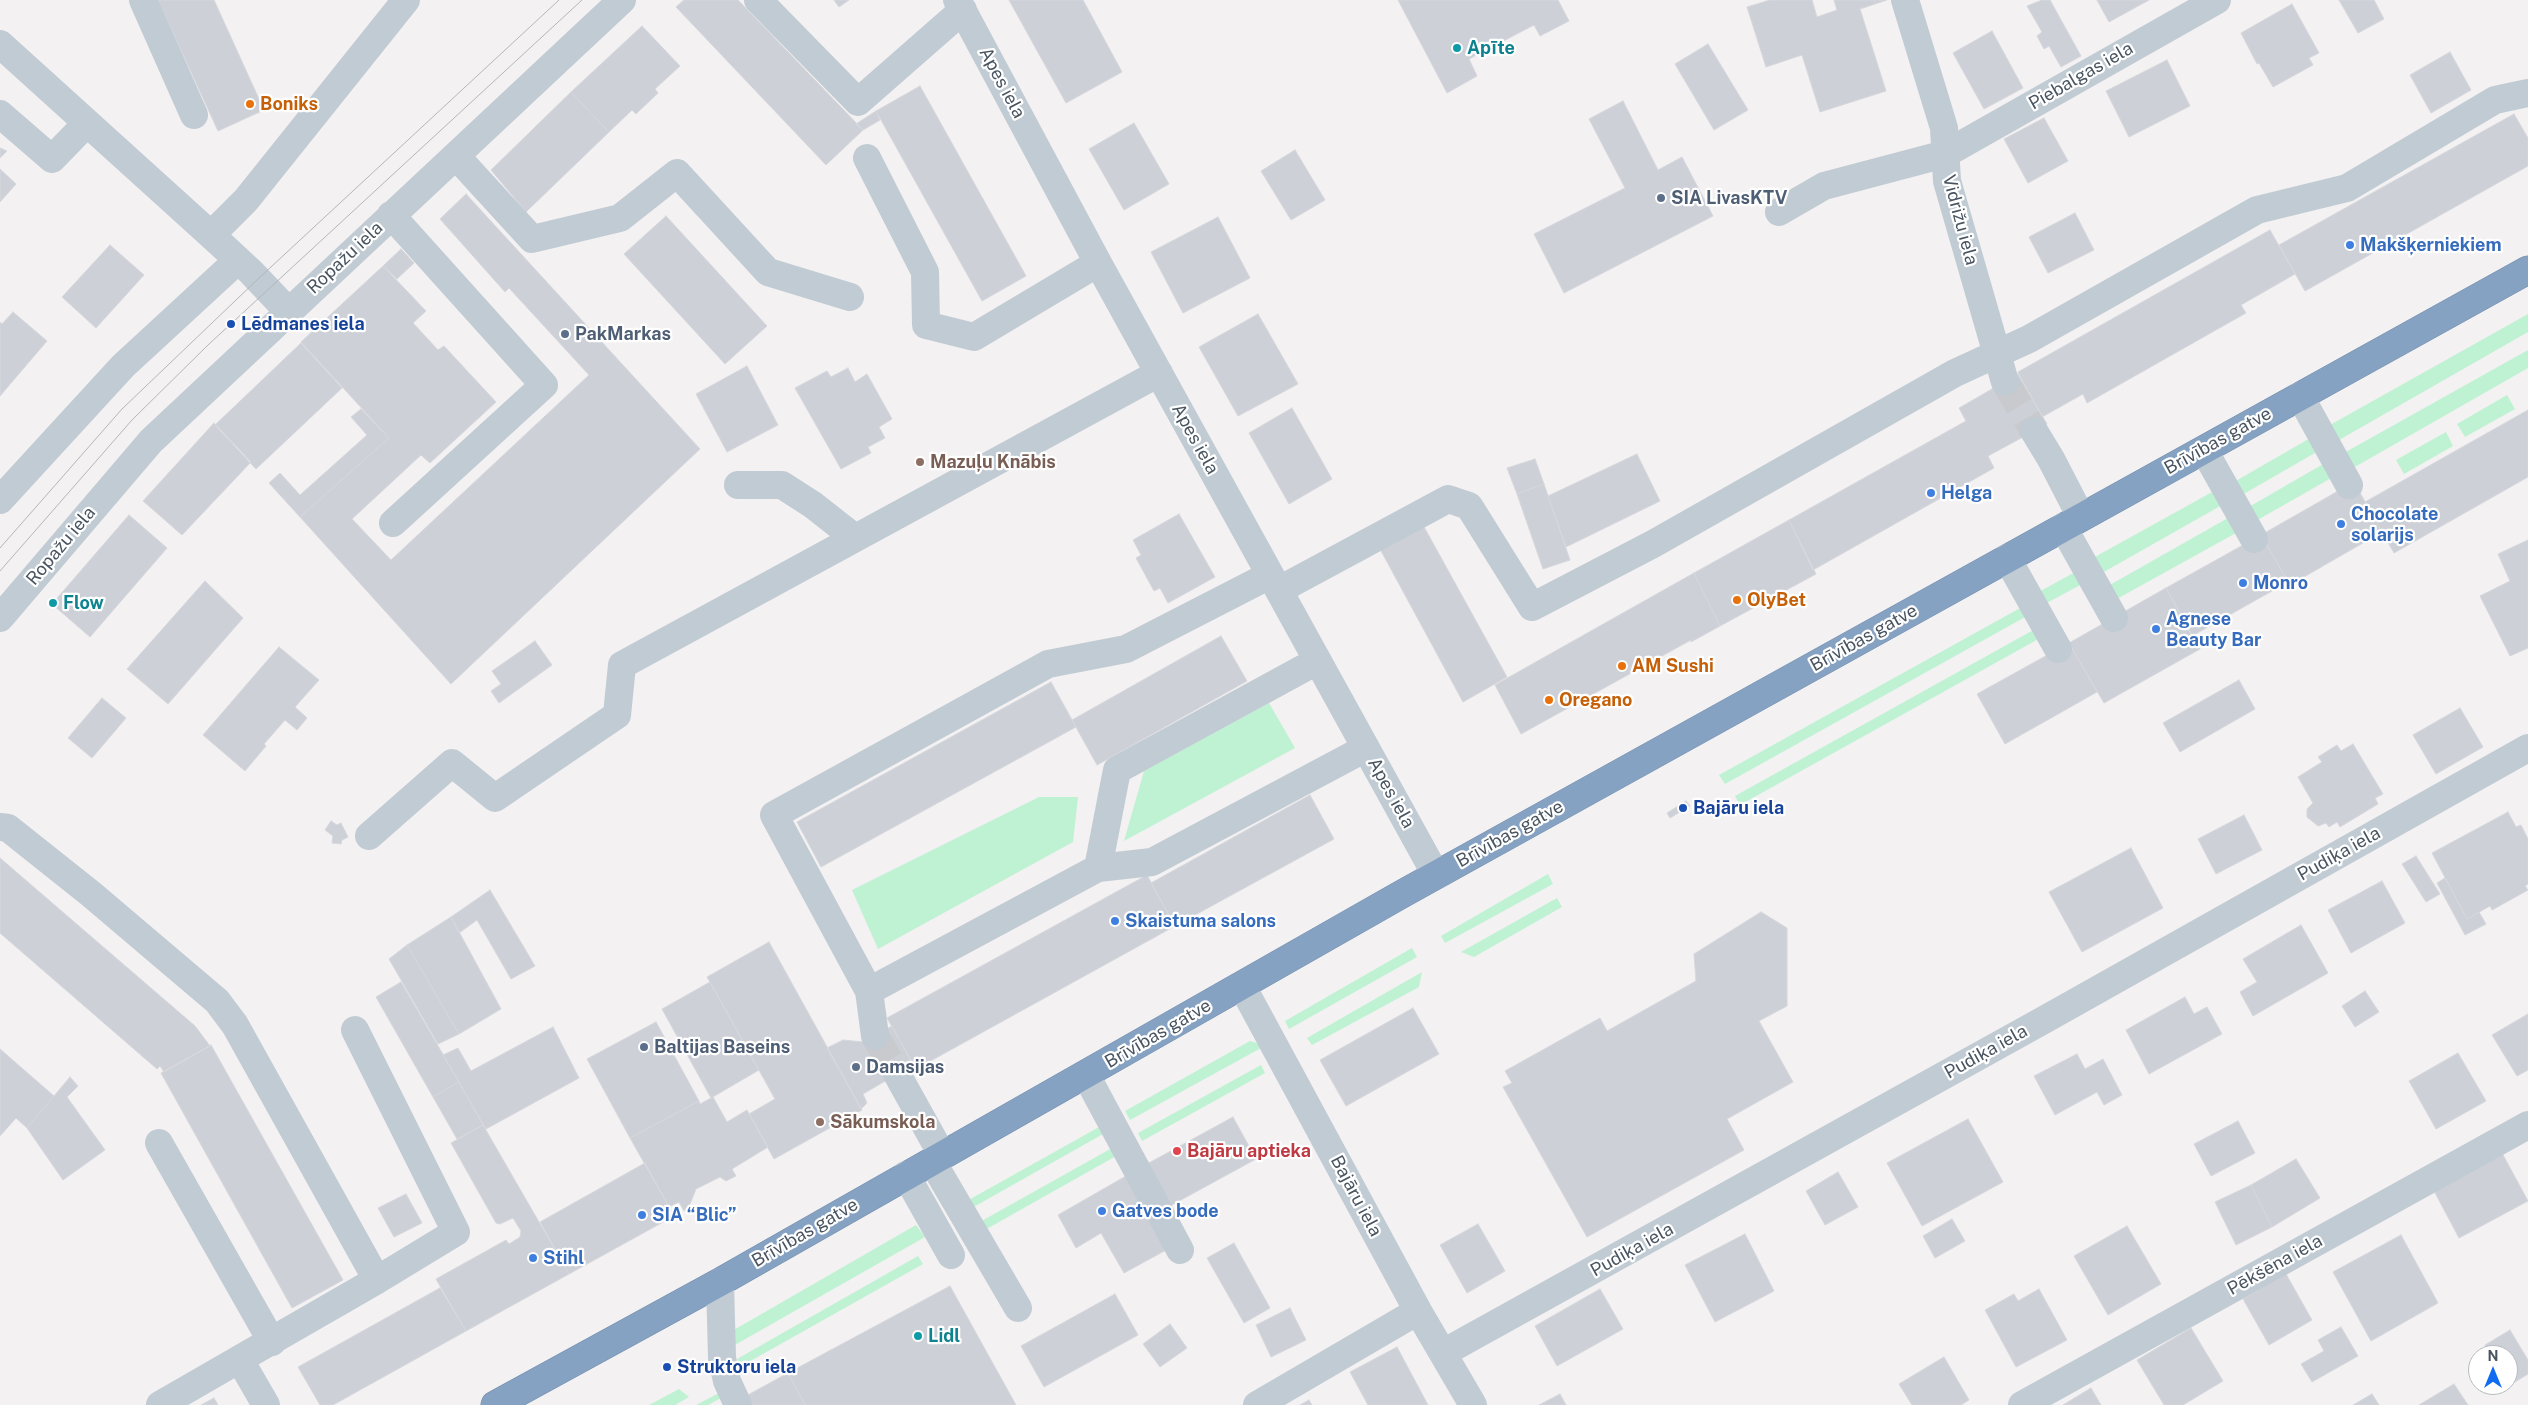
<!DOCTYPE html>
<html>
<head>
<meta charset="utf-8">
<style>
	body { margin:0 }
	#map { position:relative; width:2528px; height:1405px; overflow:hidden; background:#f3f1f1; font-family:"Public Sans",sans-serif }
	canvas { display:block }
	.north { position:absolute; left:2468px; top:1345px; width:50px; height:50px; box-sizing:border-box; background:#fff; border:1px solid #b6bbbf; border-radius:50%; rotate:0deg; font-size:14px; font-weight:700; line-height:20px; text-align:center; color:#485460 }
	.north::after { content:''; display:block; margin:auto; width:18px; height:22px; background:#0f6cf0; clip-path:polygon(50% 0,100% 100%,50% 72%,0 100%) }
</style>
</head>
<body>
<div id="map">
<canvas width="2528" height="1405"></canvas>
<div class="north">N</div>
</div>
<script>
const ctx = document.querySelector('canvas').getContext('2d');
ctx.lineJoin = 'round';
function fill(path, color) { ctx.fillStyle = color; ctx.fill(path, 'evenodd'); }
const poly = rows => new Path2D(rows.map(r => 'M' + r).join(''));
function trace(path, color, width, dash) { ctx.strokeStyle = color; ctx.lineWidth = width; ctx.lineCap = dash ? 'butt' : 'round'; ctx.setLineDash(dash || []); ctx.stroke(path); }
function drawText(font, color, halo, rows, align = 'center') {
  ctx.font = font + ' "Public Sans",sans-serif'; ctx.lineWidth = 4.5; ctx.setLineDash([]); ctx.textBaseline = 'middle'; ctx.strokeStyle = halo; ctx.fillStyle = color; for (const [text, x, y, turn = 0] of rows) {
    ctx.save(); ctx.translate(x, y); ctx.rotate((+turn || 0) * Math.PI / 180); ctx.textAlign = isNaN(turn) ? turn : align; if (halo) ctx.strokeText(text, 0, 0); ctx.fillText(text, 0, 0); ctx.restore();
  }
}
fill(poly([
	[2528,314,2528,332,2339,440,2330,425],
	[2528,350,2528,368,2353,468,2344,453],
	[2507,395,2515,409,2465,437,2457,424],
	[2446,432,2453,446,2404,474,2396,460],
	[2312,437,2320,450,2242,495,2234,482],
	[2325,463,2333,477,2254,522,2247,508],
	[2214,491,2222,505,2102,573,2093,558],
	[2228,518,2236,533,2115,600,2108,586],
	[2077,571,2084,583,2043,605,2037,593],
	[2022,607,2027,616,1725,784,1719,775],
	[2037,628,2042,637,1740,805,1735,796],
	[1269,703,1295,748,1124,841,1144,771],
	[1039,797,1078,797,1073,842,878,949,852,890],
	[1548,874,1553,884,1445,943,1441,936],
	[1557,898,1562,907,1474,957,1461,952],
	[1412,948,1417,957,1289,1029,1285,1021],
	[1422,972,1419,987,1312,1045,1307,1038],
	[1250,1041,1257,1043,1261,1048,1130,1120,1125,1111],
	[1261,1065,1265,1073,1142,1141,1138,1133],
	[1108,1122,1112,1129,970,1209,965,1202],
	[1121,1143,1125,1151,983,1231,978,1223],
	[916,1225,925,1237,733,1346,732,1331],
	[918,1256,923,1264,738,1368,737,1359],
	[679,1389,689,1397,675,1405,649,1405],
	[719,1393,721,1398,708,1405,696,1405]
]), '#bef2d3');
const building = poly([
	[158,0,214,0,264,110,218,131,158,0],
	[684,0,738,0,863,130,826,165,676,7,684,0],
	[834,0,849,0,839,7,834,0],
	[1009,0,1083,0,1122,72,1066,103,1009,0],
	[1398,0,1558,0,1569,21,1540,36,1534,25,1469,59,1477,76,1447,93,1398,0],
	[1770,0,1812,0,1817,17,1837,10,1834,0,1874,0,1875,4,1860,9,1886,91,1820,112,1802,55,1766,67,1747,7,1770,0],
	[1874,0,1887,0,1875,4,1874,0],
	[2042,0,2050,0,2081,56,2061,67,2049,46,2044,49,2037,36,2042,32,2027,6,2042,0],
	[2097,0,2149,0,2109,22,2097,0],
	[2339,0,2374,0,2384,19,2358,33,2339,0],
	[2292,4,2319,53,2309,58,2313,65,2273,87,2259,63,2257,64,2241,33,2292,4],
	[642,26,680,66,655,89,658,93,636,114,632,110,609,132,571,92,642,26],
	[1992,31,2023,88,1984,109,1953,53,1992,31],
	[1708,44,1748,110,1714,130,1675,64,1708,44],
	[2450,52,2471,90,2431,113,2410,75,2450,52],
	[2167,60,2190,106,2129,137,2106,91,2167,60],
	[920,86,1026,276,982,301,876,111,920,86],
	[571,92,609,132,526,212,491,170,571,92],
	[1623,101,1658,170,1682,157,1713,216,1564,293,1534,234,1625,188,1589,119,1623,101],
	[876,111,880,120,863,130,856,124,876,111],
	[2514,114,2528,138,2528,166,2305,291,2279,245,2514,114],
	[2044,118,2068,161,2028,183,2004,139,2044,118],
	[1134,123,1169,184,1124,210,1089,149,1134,123],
	[0,148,7,151,0,158,0,148],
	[1295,150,1325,200,1291,220,1261,171,1295,150],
	[0,169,16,184,0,202,0,169],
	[466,194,700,449,451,684,300,517,389,438,301,342,383,266,426,311,413,323,438,350,444,346,496,402,430,463,421,455,352,519,391,560,589,375,509,288,505,292,440,219,466,194],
	[2075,213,2094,250,2048,273,2029,237,2075,213],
	[666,216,767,326,725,364,624,254,666,216],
	[1218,217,1250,278,1183,313,1151,252,1218,217],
	[2270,230,2295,274,2241,305,2246,313,2087,403,2083,394,2042,417,2018,372,2270,230],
	[110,245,144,275,96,328,62,297,110,245],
	[401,249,414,263,397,279,383,266,401,249],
	[13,312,47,341,0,396,0,322,2,324,13,312],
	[1258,314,1298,384,1238,416,1199,347,1258,314],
	[301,343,342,388,256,469,215,425,301,343],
	[747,366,778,425,727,452,696,394,747,366],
	[848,368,855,382,867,374,892,419,879,427,885,438,868,447,871,453,841,469,795,388,827,371,831,377,848,368],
	[2018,374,2047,424,1988,456,1994,468,1813,570,1789,520,1966,421,1959,408,2018,374],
	[1292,408,1332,479,1289,504,1249,433,1292,408],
	[361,409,389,438,300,517,269,483,280,473,300,495,367,435,351,417,361,409],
	[2528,410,2528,477,2394,553,2365,502,2528,410],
	[214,423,251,462,182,535,143,501,214,423],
	[1637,454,1660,501,1566,547,1548,496,1637,454],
	[1535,459,1544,484,1517,494,1507,468,1535,459],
	[2354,482,2382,532,2290,585,2261,535,2354,482],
	[1544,484,1570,560,1543,569,1517,494,1544,484],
	[1179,514,1215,577,1168,603,1160,588,1154,591,1136,558,1141,555,1133,540,1179,514],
	[129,515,167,548,90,637,52,604,129,515],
	[1789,520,1816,574,1720,626,1694,573,1789,520],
	[1423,525,1507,677,1463,702,1380,549,1423,525],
	[2261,535,2288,582,2192,636,2166,588,2261,535],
	[2528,540,2528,648,2510,656,2480,596,2510,581,2498,554,2528,540],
	[1694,573,1720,626,1691,642,1691,640,1521,734,1495,685,1694,573],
	[205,581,243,618,168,704,127,669,205,581],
	[2166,588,2200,649,2104,703,2069,643,2166,588],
	[1221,636,1247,681,1097,765,1072,720,1221,636],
	[535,641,552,665,499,703,491,691,501,684,492,671,535,641],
	[2069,643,2097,692,2005,744,1977,694,2069,643],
	[279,647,319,680,295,707,307,718,297,730,285,720,264,744,266,746,245,771,203,735,279,647],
	[2239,680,2255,709,2180,752,2163,723,2239,680],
	[1051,682,1076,727,821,867,797,822,1051,682],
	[102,698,126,718,92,758,68,738,102,698],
	[2460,708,2483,747,2436,774,2413,735,2460,708],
	[2353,744,2383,794,2375,798,2378,804,2340,827,2337,822,2329,827,2326,823,2318,826,2307,817,2307,809,2313,803,2298,777,2322,762,2318,757,2337,745,2341,751,2353,744],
	[1310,795,1334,839,1175,926,1151,883,1310,795],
	[1686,801,1690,806,1670,818,1667,813,1686,801],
	[2508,812,2516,827,2521,825,2528,839,2528,884,2525,886,2528,890,2492,910,2490,906,2467,919,2432,853,2508,812],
	[2244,815,2262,850,2216,874,2198,839,2244,815],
	[331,821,337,825,341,823,348,837,342,840,341,844,332,843,333,836,325,830,331,821],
	[2131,848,2163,908,2082,952,2049,892,2131,848],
	[2416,856,2440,894,2426,902,2402,864,2416,856],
	[0,858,195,1026,210,1046,164,1072,160,1066,157,1069,0,933,0,858],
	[1147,875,1175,926,916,1069,887,1018,1147,875],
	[2445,878,2467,919,2479,912,2486,924,2465,935,2437,883,2445,878],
	[2382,881,2405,923,2351,953,2328,910,2382,881],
	[490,890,535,966,511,979,477,920,459,933,451,917,490,890],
	[1761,912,1787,928,1787,1006,1759,1021,1793,1082,1727,1119,1744,1150,1587,1237,1503,1087,1512,1083,1505,1071,1600,1018,1607,1031,1696,981,1694,954,1761,912],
	[451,917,501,1009,459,1034,407,945,451,917],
	[2301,925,2328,973,2253,1016,2240,992,2257,982,2243,959,2301,925],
	[769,942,862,1110,774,1159,749,1114,775,1099,707,977,769,942],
	[407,945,459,1034,438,1044,389,959,407,945],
	[401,982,459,1082,433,1097,376,997,401,982],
	[710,982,759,1070,711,1098,662,1009,710,982],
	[2365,991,2379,1012,2355,1027,2342,1006,2365,991],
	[2185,997,2194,1014,2207,1007,2222,1034,2149,1074,2126,1030,2185,997],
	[1413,1008,1439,1054,1346,1106,1320,1060,1413,1008],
	[2528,1014,2528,1070,2517,1076,2492,1035,2528,1014],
	[656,1022,699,1101,630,1138,587,1059,656,1022],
	[892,1026,913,1065,863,1094,867,1103,861,1109,827,1048,843,1040,863,1042,892,1026],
	[553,1027,579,1078,486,1129,443,1055,458,1048,471,1071,553,1027],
	[211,1045,343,1280,292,1308,161,1073,211,1045],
	[0,1049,54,1096,27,1128,16,1118,0,1136,0,1049],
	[2458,1053,2486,1101,2436,1129,2409,1081,2458,1053],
	[2077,1054,2085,1069,2103,1059,2122,1095,2104,1105,2097,1092,2055,1115,2034,1076,2077,1054],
	[70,1077,78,1086,67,1097,105,1150,63,1180,27,1128,70,1077],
	[459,1082,483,1125,457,1139,433,1097,459,1082],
	[713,1097,727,1122,747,1110,768,1147,732,1169,736,1176,726,1181,720,1177,696,1189,688,1209,684,1211,679,1202,669,1207,630,1138,699,1101,700,1104,713,1097],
	[1233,1117,1256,1159,1170,1206,1147,1164,1233,1117],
	[1968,1119,2003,1182,1922,1226,1887,1163,1968,1119],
	[2238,1121,2255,1153,2211,1176,2194,1144,2238,1121],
	[483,1125,569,1274,466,1331,436,1279,506,1240,509,1244,520,1237,521,1231,513,1218,500,1224,496,1223,451,1143,483,1125],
	[2502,1153,2528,1201,2459,1238,2433,1189,2502,1153],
	[2296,1159,2320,1198,2272,1227,2251,1185,2296,1159],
	[645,1163,674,1216,569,1274,540,1222,645,1163],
	[1838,1172,1858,1207,1825,1225,1806,1191,1838,1172],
	[1126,1176,1168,1249,1124,1273,1101,1233,1076,1248,1058,1215,1126,1176],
	[2251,1185,2272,1227,2236,1245,2215,1202,2251,1185],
	[406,1194,422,1223,394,1237,378,1208,406,1194],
	[1952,1219,1965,1241,1935,1258,1923,1236,1952,1219],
	[1478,1224,1505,1271,1467,1293,1440,1245,1478,1224],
	[2127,1226,2161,1284,2108,1315,2074,1256,2127,1226],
	[1745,1234,1774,1291,1715,1322,1685,1265,1745,1234],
	[2401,1235,2438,1303,2371,1341,2333,1272,2401,1235],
	[1234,1243,1270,1308,1244,1323,1207,1258,1234,1243],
	[2286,1274,2312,1320,2269,1345,2243,1299,2286,1274],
	[950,1286,1016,1405,805,1405,788,1373,950,1286],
	[440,1288,466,1331,333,1405,320,1405,298,1367,440,1288],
	[1600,1289,1623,1329,1557,1366,1535,1326,1600,1289],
	[2039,1289,2067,1340,2016,1367,1985,1310,2014,1294,2018,1301,2039,1289],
	[1115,1294,1138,1335,1044,1387,1021,1346,1115,1294],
	[1290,1308,1306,1340,1271,1357,1256,1325,1290,1308],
	[1170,1324,1187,1348,1160,1367,1143,1344,1170,1324],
	[2341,1327,2358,1356,2312,1382,2301,1364,2324,1351,2318,1340,2341,1327],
	[2191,1328,2223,1381,2183,1405,2164,1405,2137,1360,2191,1328],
	[2510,1330,2528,1360,2528,1374,2510,1385,2508,1355,2491,1355,2485,1345,2510,1330],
	[1397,1347,1428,1405,1368,1405,1350,1372,1397,1347],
	[1944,1357,1969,1400,1961,1405,1912,1405,1899,1384,1944,1357],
	[788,1373,805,1405,751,1405,746,1396,788,1373],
	[2454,1384,2468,1405,2419,1405,2454,1384],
	[2091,1388,2101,1405,2063,1405,2091,1388],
	[1560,1394,1566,1405,1539,1405,1560,1394],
	[2372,1394,2379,1405,2353,1405,2372,1394],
	[214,1398,218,1405,201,1405,214,1398],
	[1309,1400,1312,1405,1300,1405,1309,1400]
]);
fill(building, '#cdd0d6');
trace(building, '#d5d7dd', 1);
trace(poly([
	[2005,382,2034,431],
	[875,1036,897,1074]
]), '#c8cacd', 28, [28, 14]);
const highway = poly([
	[495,1405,720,1282,1402,894,2528,270]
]);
trace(highway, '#718dae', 29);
trace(poly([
	[143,0,194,115],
	[758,0,858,102,963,10],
	[957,0,1098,263,1436,875],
	[1905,0,1944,128,1947,181,2005,382],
	[0,44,211,235,251,272,288,311],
	[0,114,52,159,87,123],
	[456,156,532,239,620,218,677,173,768,272,850,297],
	[867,158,925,272,926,325,974,337,1098,263],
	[1779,212,1824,186,1945,154,2217,0],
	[391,215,544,385,393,523],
	[211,235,246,200,406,0],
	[2300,396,2349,485],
	[2034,431,2051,459,2081,517],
	[2204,450,2254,539],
	[738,485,782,485,813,505,855,538],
	[0,500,123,366,238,260],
	[2063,527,2114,618],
	[2007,558,2058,649],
	[1270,575,1126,649,1048,664,774,815,869,991,1098,868,1152,862,1366,748],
	[1279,590,1448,499,1469,506,1532,607,1653,544,1955,373,2029,339,2257,210,2347,188,2495,100,2528,93],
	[0,618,151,441,622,0],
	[0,827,8,828,91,894,217,1001,235,1025,377,1280,160,1405],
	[369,836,452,763,495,798,617,715,622,665,1159,373],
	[1098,868,1117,770,1317,661],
	[1242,986,1418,1311,1473,1405],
	[869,991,875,1036],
	[355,1030,456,1232,377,1280],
	[897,1074,942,1155],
	[1086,1075,1180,1250],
	[159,1143,272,1342],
	[932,1161,1018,1308],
	[906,1175,951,1255],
	[720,1282,722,1358,727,1381,738,1405],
	[1443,1353,2042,1021,2528,748],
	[240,1360,266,1405],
	[1257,1405,1418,1311],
	[2022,1405,2528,1125]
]), '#c1cbd3', 28);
trace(highway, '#86a2c2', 28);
trace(poly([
	[0,548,122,409,258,279,559,0],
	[0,571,132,420,208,345,582,0]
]), '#b3b6bc', 1);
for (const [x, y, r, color] of [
	[1457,48,5,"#0f9aa8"],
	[250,104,5,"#e8710a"],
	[1661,198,5,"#5c6f8a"],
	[2350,245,5,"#3f7fe0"],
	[231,324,5,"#1a4fb4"],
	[565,334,5,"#5c6f8a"],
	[920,462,5,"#8d6e63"],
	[1931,493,5,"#3f7fe0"],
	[2341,524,5,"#3f7fe0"],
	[2243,583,5,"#3f7fe0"],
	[1737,600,5,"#e8710a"],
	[53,603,5,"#0f9aa8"],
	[2156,629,5,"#3f7fe0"],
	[1622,666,5,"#e8710a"],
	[1549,700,5,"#e8710a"],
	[1683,808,5,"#1a4fb4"],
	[1115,921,5,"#3f7fe0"],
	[644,1047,5,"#5c6f8a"],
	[856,1067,5,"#5c6f8a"],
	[820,1122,5,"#8d6e63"],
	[1177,1151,5,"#e0444e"],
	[1102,1211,5,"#3f7fe0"],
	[642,1215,5,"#3f7fe0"],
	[533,1258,5,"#3f7fe0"],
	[918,1336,5,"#0f9aa8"],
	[667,1367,5,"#1a4fb4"]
]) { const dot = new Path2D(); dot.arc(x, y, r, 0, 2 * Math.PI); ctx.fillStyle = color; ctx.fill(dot); trace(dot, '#fff', 2); }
drawText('bold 18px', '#0d838f', '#fff', [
	["Apīte",1467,48],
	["Flow",63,603],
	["Lidl",928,1336]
], 'left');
drawText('18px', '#485460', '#fff', [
	["Piebalgas iela",2081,76,-30],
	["Apes iela",1002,83,62],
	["Vidrižu iela",1960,220,75],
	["Ropažu iela",345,258,-43],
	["Apes iela",1195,439,61],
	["Brīvības gatve",2218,441,-29],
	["Ropažu iela",61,546,-50],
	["Brīvības gatve",1864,638,-29],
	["Apes iela",1391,793,61],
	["Brīvības gatve",1510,834,-29],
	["Pudiķa iela",2339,854,-29],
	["Brīvības gatve",1158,1034,-30],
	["Pudiķa iela",1986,1052,-29],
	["Bajāru iela",1356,1196,62],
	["Brīvības gatve",805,1233,-30],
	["Pudiķa iela",1632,1250,-29],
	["Pēkšēna iela",2275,1265,-29]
]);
drawText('bold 18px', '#c56008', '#fff', [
	["Boniks",260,104],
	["OlyBet",1747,600],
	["AM Sushi",1632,666],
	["Oregano",1559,700]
], 'left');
drawText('bold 18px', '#4e5e75', '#fff', [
	["SIA LivasKTV",1671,198],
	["PakMarkas",575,334],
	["Baltijas Baseins",654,1047],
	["Damsijas",866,1067]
], 'left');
drawText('bold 18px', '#366cbe', '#fff', [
	["Makšķerniekiem",2360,245],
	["Helga",1941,493],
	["Chocolate",2351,514],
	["solarijs",2351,535],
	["Monro",2253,583],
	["Agnese",2166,619],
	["Beauty Bar",2166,640],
	["Skaistuma salons",1125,921],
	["Gatves bode",1112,1211],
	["SIA “Blic”",652,1215],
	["Stihl",543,1258]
], 'left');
drawText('bold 18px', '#164399', '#fff', [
	["Lēdmanes iela",241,324],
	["Bajāru iela",1693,808],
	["Struktoru iela",677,1367]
], 'left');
drawText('bold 18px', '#785e54', '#fff', [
	["Mazuļu Knābis",930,462],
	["Sākumskola",830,1122]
], 'left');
drawText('bold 18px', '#be3a42', '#fff', [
	["Bajāru aptieka",1187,1151]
], 'left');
</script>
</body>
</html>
